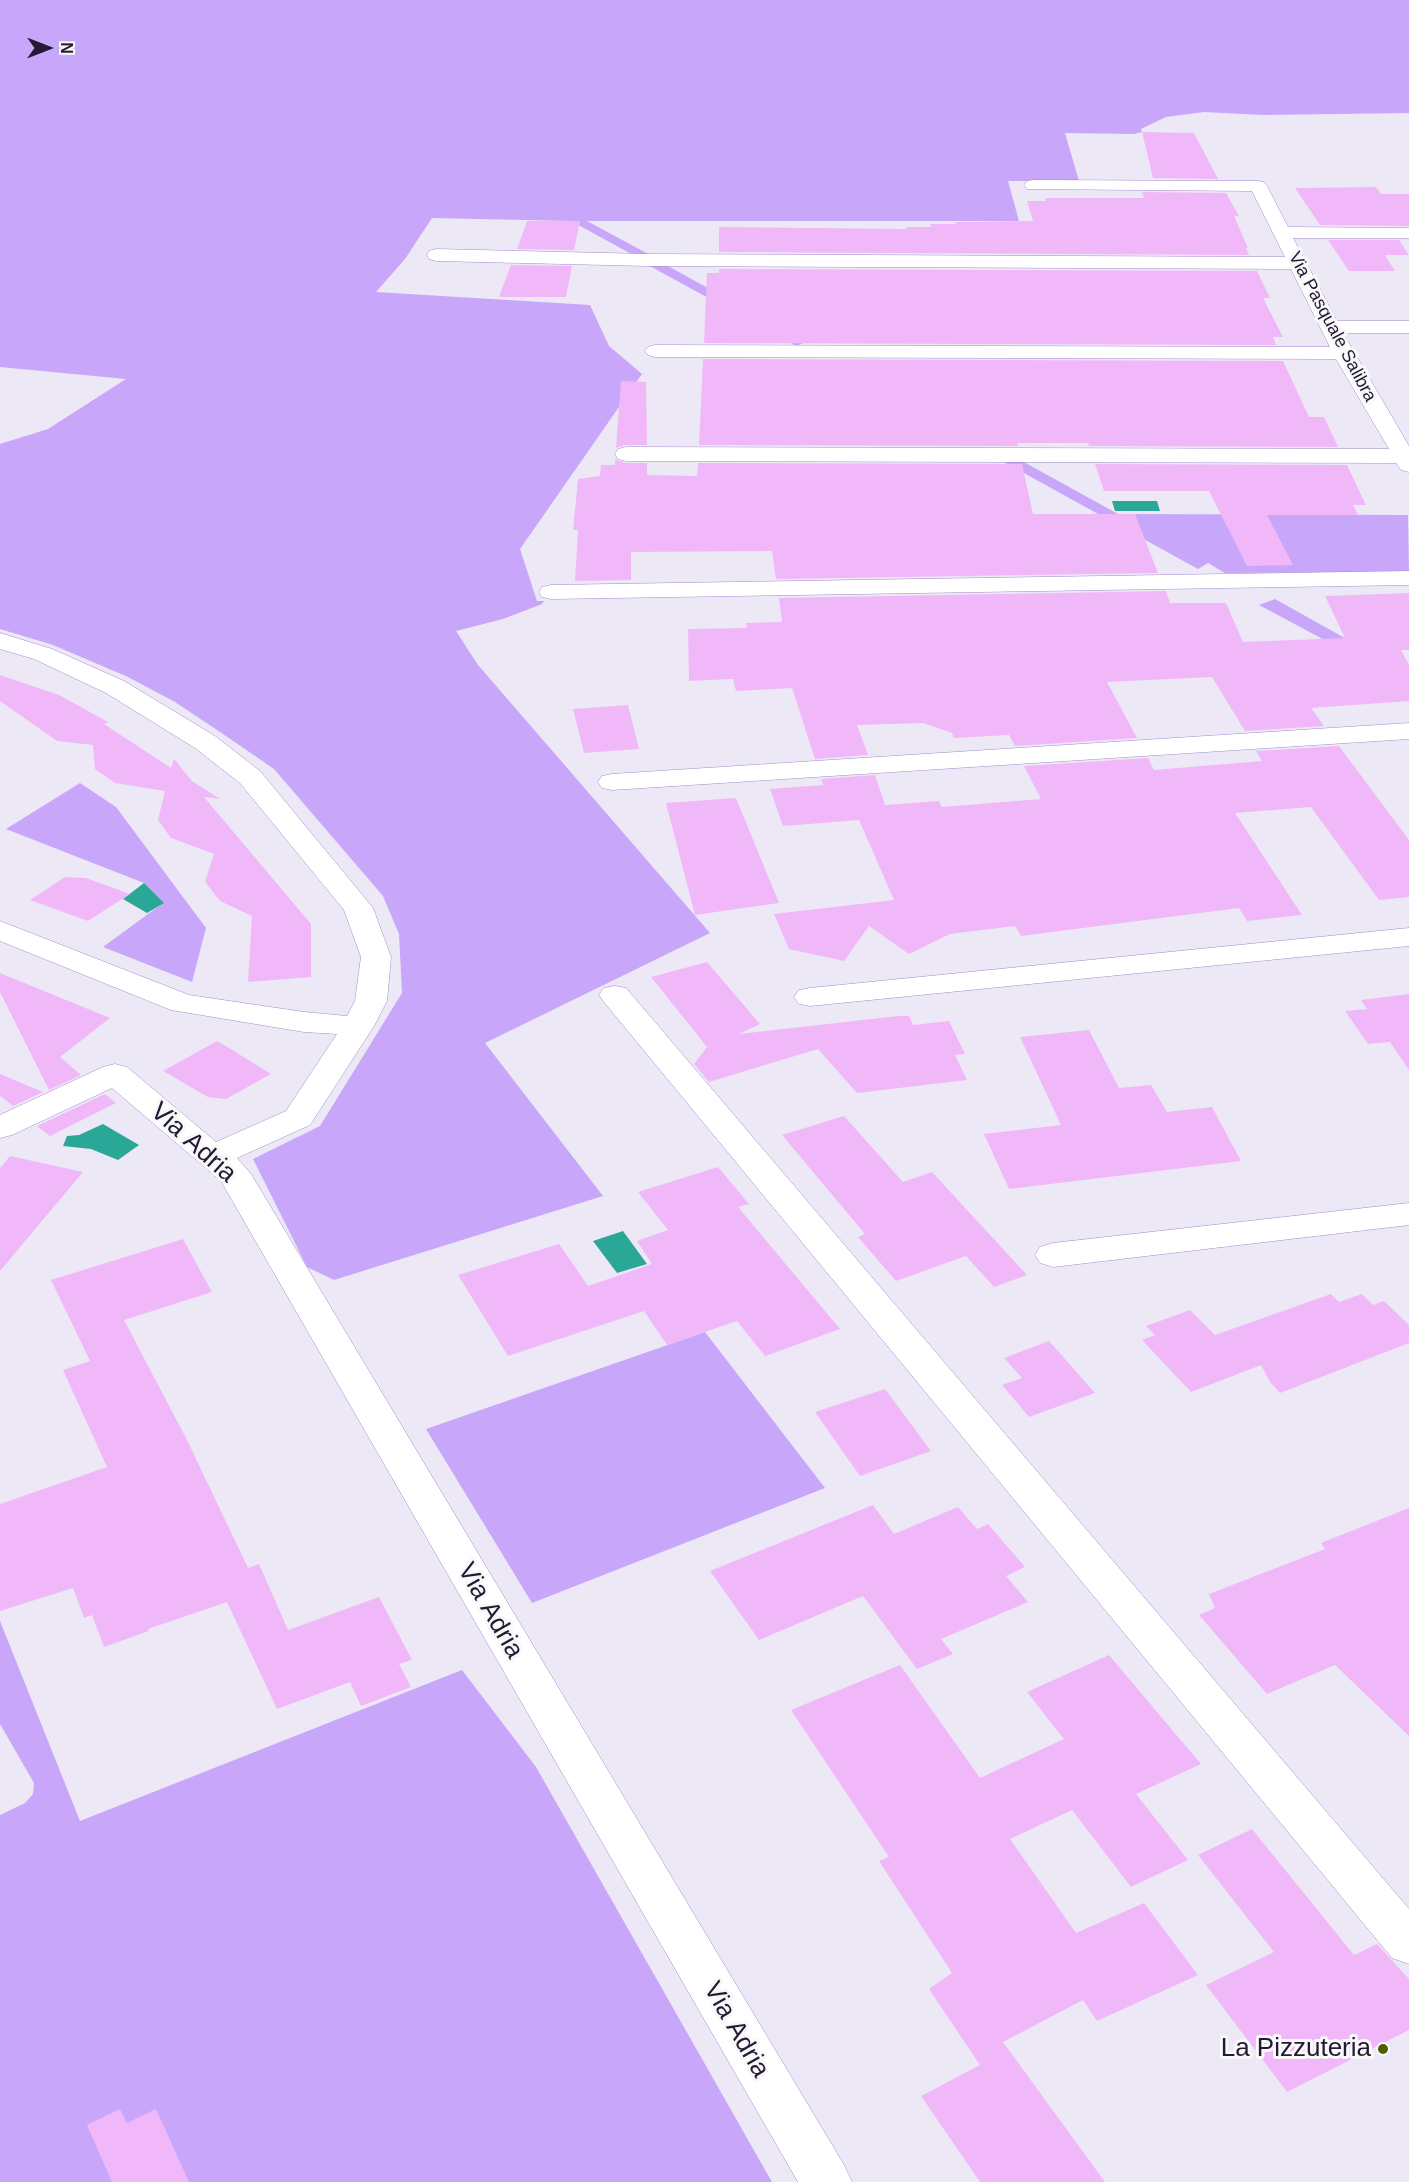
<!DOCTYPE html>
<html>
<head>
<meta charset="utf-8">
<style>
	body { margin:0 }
	#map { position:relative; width:1409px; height:2182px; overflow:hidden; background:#ede8f6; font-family:Helvetica,sans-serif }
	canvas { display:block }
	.north { position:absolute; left:18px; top:18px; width:60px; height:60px; -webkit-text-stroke:4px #f8f8f8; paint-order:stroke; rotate:90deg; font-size:16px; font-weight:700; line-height:24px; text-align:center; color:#241933 }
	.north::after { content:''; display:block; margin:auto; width:21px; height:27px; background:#241933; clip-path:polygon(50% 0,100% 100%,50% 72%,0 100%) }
</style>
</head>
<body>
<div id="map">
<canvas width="1409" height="2182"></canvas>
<div class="north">N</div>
</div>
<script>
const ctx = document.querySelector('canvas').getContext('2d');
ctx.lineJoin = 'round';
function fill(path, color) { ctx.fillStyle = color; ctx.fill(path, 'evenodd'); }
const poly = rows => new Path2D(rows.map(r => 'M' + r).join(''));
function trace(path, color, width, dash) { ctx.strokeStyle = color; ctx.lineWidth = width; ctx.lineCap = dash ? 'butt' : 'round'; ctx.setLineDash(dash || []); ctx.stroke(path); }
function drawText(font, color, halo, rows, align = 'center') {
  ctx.font = font + ' Helvetica,sans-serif'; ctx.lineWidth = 6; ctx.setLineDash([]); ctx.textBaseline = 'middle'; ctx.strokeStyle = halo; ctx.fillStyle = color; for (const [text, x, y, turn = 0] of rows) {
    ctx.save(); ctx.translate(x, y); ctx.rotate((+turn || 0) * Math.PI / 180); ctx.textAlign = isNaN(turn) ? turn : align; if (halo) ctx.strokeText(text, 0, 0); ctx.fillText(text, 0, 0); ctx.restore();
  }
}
fill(poly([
	[0,0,1409,0,1409,113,1263,115,1204,112,1166,117,1141,129,1142,132,1134,134,1065,133,1079,181,1008,181,1019,221,587,221,652,256,635,256,571,221,432,218,405,259,376,292,590,305,609,346,642,374,520,549,537,601,544,601,542,604,503,619,456,631,478,665,710,933,485,1043,603,1196,334,1280,307,1267,253,1159,320,1126,402,993,399,934,383,896,274,769,223,734,175,702,128,677,53,645,0,629,0,444,48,429,126,379,0,367],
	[648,265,666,265,806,342,796,346],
	[1002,461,1022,461,1118,514,1408,515,1409,572,1225,573,1208,563,1198,569],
	[1275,599,1409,674,1347,652,1259,605],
	[80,783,116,807,206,928,192,982,103,947,163,903,144,883,6,829],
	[705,1332,825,1488,532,1603,426,1429],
	[0,1621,80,1821,462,1670,536,1767,772,2182,0,2182,0,1815,25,1803,33,1794,34,1783,0,1724]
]), '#c8a6fa');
fill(poly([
	[1112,501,1157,501,1160,511,1115,511],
	[144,883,164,903,147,913,123,899],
	[103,1124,139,1145,118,1160,91,1149,63,1146,67,1136,79,1135],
	[623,1231,647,1264,617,1273,593,1241]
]), '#2ba797');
fill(poly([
	[1142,132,1194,133,1218,179,1153,178],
	[1376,187,1381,194,1409,194,1409,226,1320,225,1295,188],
	[1145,192,1226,193,1239,216,1234,216,1248,248,1246,248,1249,255,719,252,719,227,906,229,906,227,931,227,930,224,956,224,955,222,1033,221,1027,201,1046,201,1045,198,1144,198,1142,193],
	[527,221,580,221,574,250,517,249],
	[1328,240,1399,240,1409,255,1385,255,1395,271,1349,271],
	[511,265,572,266,566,297,499,297],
	[719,269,1257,271,1270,298,1263,298,1283,337,1273,337,1276,345,704,343,707,273,719,273],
	[703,359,1283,361,1309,417,1324,417,1338,447,1089,446,1088,443,1017,443,1018,446,699,445],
	[621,381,646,382,647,445,625,445,616,448],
	[615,459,625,463,647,463,647,475,697,476,698,463,1022,464,1033,514,1135,514,1158,573,776,579,772,551,631,552,631,580,575,581,578,530,573,530,578,479,600,476,601,465,615,465],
	[1095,464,1347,465,1366,505,1353,505,1358,515,1267,515,1293,565,1247,566,1209,491,1104,491],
	[1166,591,1170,603,1226,603,1243,642,1345,638,1325,596,1409,593,1409,650,1401,650,1409,665,1409,701,1311,708,1324,726,1245,731,1212,677,1107,682,1137,738,1015,746,1009,735,954,738,952,733,923,723,857,725,868,755,815,759,792,688,736,691,733,679,689,681,688,629,747,628,746,623,782,622,779,598],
	[0,675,59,695,108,722,104,724,171,768,174,759,192,781,220,799,204,797,311,924,311,977,248,982,252,916,220,901,205,882,214,854,171,838,158,820,165,791,115,783,95,769,93,745,57,741,0,701],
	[628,705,639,749,584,753,573,709],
	[1339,746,1409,840,1409,897,1379,900,1311,807,1235,813,1302,915,1247,921,1239,908,1021,936,1015,926,950,934,909,954,869,926,844,961,789,949,774,914,894,900,859,820,783,826,770,789,823,785,821,779,875,775,885,805,939,801,942,807,1041,799,1024,766,1148,758,1154,770,1262,761,1256,751],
	[736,798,779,903,695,915,666,803],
	[65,877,86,878,130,894,88,921,30,900],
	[707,962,760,1024,739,1034,898,1016,909,1016,913,1025,949,1021,965,1054,955,1055,967,1080,857,1093,818,1049,709,1082,694,1064,707,1047,651,977],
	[0,973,110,1018,60,1057,81,1075,49,1090,0,992],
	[1409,994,1409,1070,1390,1042,1368,1044,1345,1011,1367,1009,1361,1000],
	[1089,1030,1119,1088,1151,1085,1167,1112,1212,1107,1241,1161,1009,1189,984,1134,1061,1125,1020,1037],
	[217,1041,229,1048,271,1074,226,1099,208,1097,163,1071],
	[0,1074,43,1092,13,1106,0,1096],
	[105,1094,116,1103,50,1136,37,1126],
	[844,1116,903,1182,932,1172,1027,1275,994,1287,966,1256,896,1281,858,1237,865,1234,782,1135],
	[10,1156,83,1172,0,1271,0,1168],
	[718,1167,749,1204,738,1207,840,1329,765,1356,737,1321,667,1345,644,1311,508,1356,458,1275,559,1244,588,1286,652,1264,637,1241,668,1230,638,1192],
	[183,1239,212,1292,124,1320,187,1440,248,1568,259,1564,288,1630,379,1597,412,1660,399,1664,411,1687,361,1706,350,1682,277,1709,227,1602,148,1629,149,1631,104,1647,92,1615,84,1618,73,1588,0,1611,0,1504,107,1467,63,1370,90,1361,51,1280],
	[1331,1294,1339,1302,1362,1294,1373,1305,1384,1301,1409,1325,1409,1343,1280,1393,1270,1382,1261,1365,1191,1392,1142,1340,1155,1335,1146,1326,1190,1310,1215,1335],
	[1049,1341,1095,1393,1029,1417,1002,1385,1022,1378,1004,1358],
	[885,1389,931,1451,860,1476,815,1412],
	[873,1505,894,1534,958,1507,977,1529,988,1524,1025,1567,1006,1576,1028,1602,941,1639,953,1654,917,1669,863,1596,759,1640,710,1571],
	[1409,1508,1409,1736,1335,1665,1267,1694,1199,1615,1215,1608,1209,1594,1325,1549,1321,1543],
	[1109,1655,1201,1764,1136,1794,1188,1860,1131,1887,1072,1810,1010,1839,1076,1933,1144,1903,1198,1975,1097,2021,1083,2000,1003,2042,1105,2182,980,2182,921,2096,980,2065,929,1989,952,1973,879,1861,889,1857,791,1710,900,1665,980,1778,1064,1739,1027,1692],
	[1252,1829,1354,1955,1377,1944,1409,1979,1409,2030,1287,2092,1206,1985,1274,1952,1198,1855],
	[120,2109,127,2123,156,2109,189,2182,112,2182,87,2125]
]), '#f1b8f9');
const minor = poly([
	[1033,180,1258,181,1264,182,1267,186,1288,227,1409,228,1409,238,1293,238,1337,321,1409,321,1409,333,1343,333,1409,446,1409,472,1401,470,1396,463,626,461,618,459,615,454,618,449,626,447,1389,449,1336,359,655,357,648,355,645,351,648,347,655,345,1330,347,1291,269,648,266,436,261,429,259,427,255,429,251,436,249,648,254,1285,257,1252,191,1027,189,1024,185,1027,181,1033,180],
	[1409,571,1409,585,551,599,542,597,539,592,542,587,551,585,1409,571],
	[0,633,52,649,124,681,215,736,260,771,373,908,391,957,387,1001,374,1026,310,1125,237,1158,251,1174,844,2165,852,2182,798,2182,221,1181,112,1088,12,1135,0,1138,0,1115,103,1067,115,1064,127,1067,216,1142,286,1111,337,1034,304,1032,171,1010,0,941,0,921,189,995,304,1012,347,1016,355,1001,361,957,344,910,240,783,195,748,106,693,34,659,0,649,0,633],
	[1409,723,1409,739,612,790,602,788,598,782,602,776,612,774,1409,723],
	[1409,928,1409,946,810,1006,799,1004,794,997,799,990,810,988,1409,928],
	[615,986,626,988,1409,1909,1409,1964,1392,1958,604,1002,599,995,604,988,615,986],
	[1409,1203,1409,1225,1053,1267,1040,1263,1035,1255,1040,1247,1053,1243,1409,1203]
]);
trace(minor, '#a58ace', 1);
fill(minor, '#fff');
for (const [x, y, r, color] of [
	[1383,2049,6,"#4d6006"]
]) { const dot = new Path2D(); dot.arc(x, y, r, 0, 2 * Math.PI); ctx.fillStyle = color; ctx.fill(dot); trace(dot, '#f8f8f8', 2); }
drawText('18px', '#241933', '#f8f8f8', [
	["Via Pasquale Salibra",1332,327,62]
]);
drawText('26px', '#241933', '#f8f8f8', [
	["Via Adria",193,1143,42],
	["Via Adria",490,1611,60],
	["Via Adria",736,2030,60]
]);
drawText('26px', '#241933', '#f8f8f8', [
	["La Pizzuteria",1371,2049]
], 'right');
</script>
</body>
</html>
